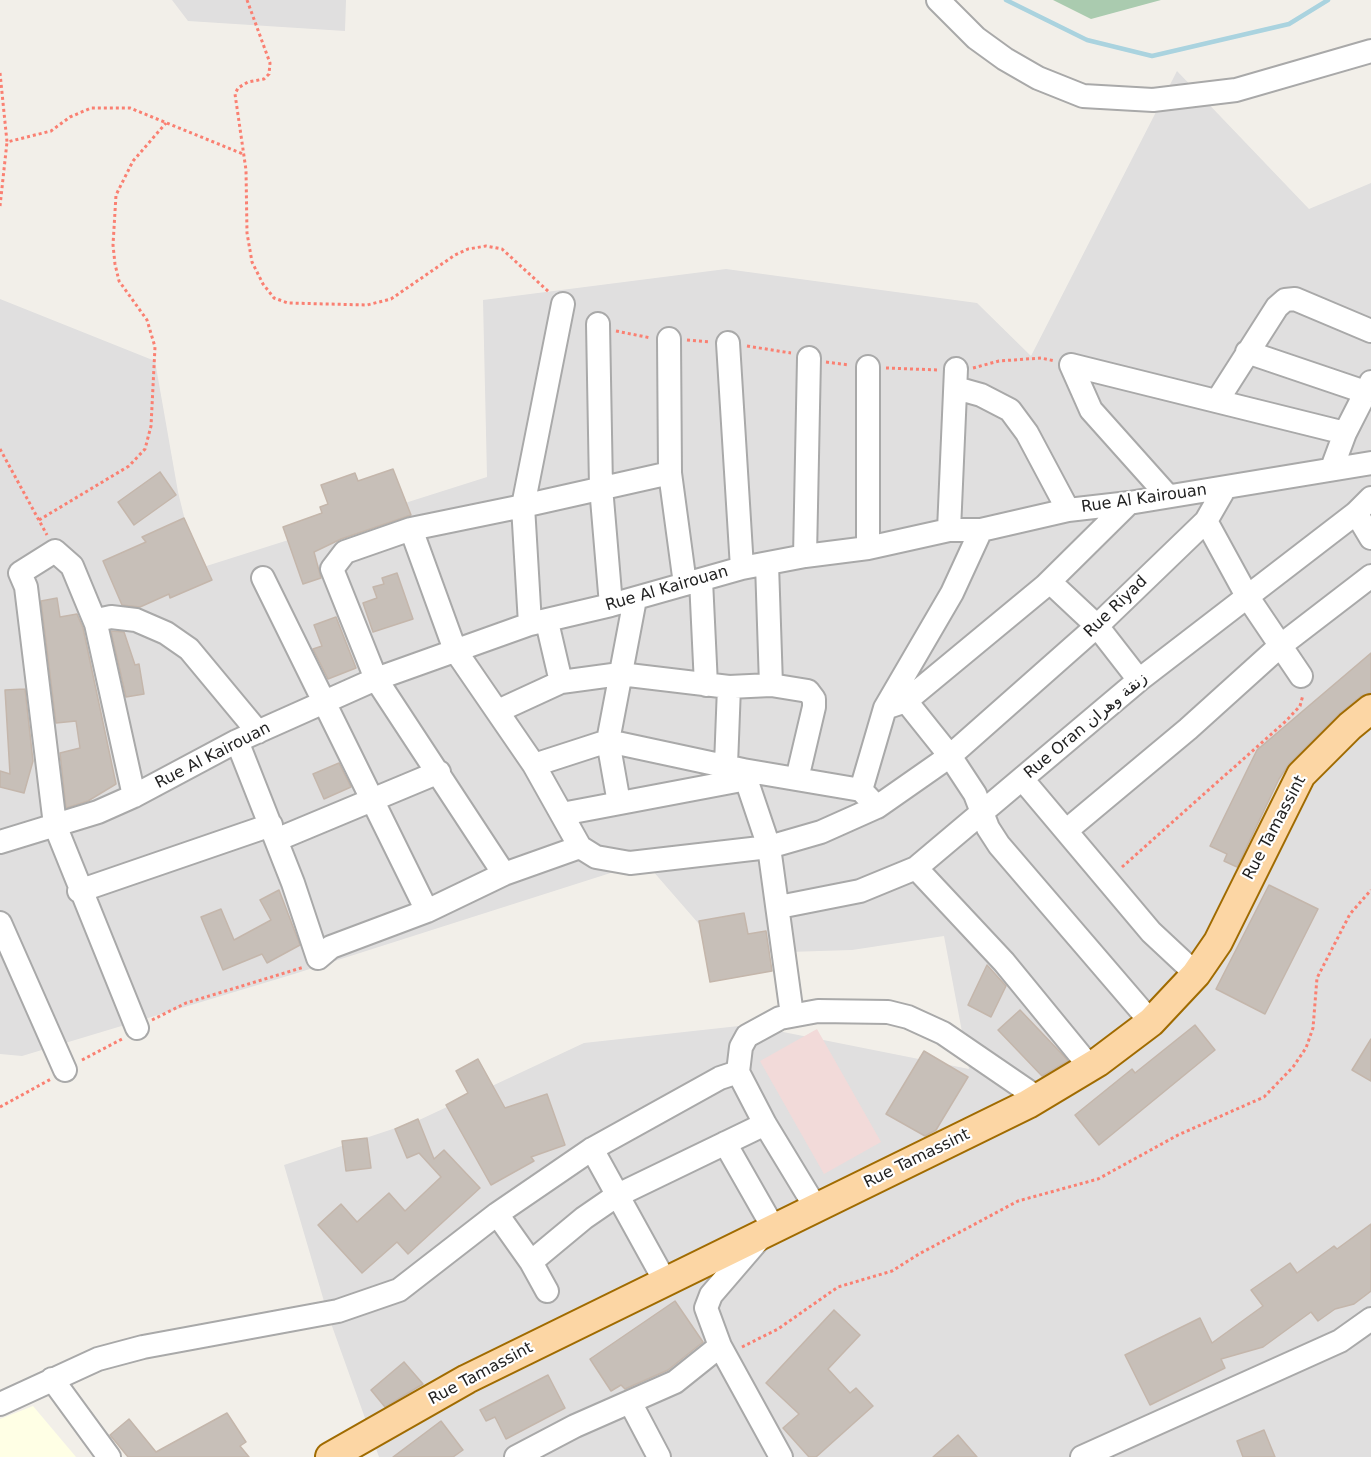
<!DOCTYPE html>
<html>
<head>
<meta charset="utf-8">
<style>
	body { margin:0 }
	canvas { display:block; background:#f2efe9 }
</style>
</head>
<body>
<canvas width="1371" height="1457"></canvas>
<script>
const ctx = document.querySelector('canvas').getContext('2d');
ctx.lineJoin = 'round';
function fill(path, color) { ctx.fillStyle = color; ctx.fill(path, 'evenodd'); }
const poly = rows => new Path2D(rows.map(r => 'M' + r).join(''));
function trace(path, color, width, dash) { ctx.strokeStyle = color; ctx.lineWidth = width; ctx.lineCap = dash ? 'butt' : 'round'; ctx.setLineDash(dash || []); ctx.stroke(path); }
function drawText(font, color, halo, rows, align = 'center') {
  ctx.font = font + ' "DejaVu Sans","Noto Naskh Arabic",sans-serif'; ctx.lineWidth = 4.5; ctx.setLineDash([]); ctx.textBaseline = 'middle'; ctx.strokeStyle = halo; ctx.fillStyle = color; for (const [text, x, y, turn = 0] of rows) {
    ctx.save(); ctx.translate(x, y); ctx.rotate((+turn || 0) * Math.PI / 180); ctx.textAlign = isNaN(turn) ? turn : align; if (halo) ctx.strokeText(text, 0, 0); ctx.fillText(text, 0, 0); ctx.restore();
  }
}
fill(poly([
	[172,0,346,0,345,31,188,21],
	[1177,71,1309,209,1371,183,1371,1457,379,1457,328,1315,284,1165,417,1121,584,1043,748,1025,969,1069,944,936,852,950,725,954,645,862,294,974,22,1056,0,1054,0,299,155,361,178,492,197,569,487,477,483,300,726,269,977,303,1031,356]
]), '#e0dfdf');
fill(poly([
	[817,1029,881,1142,824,1174,760,1061]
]), '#f2dad9');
fill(poly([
	[33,1406,76,1457,0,1457,0,1419]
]), '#ffffe5');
fill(poly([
	[1053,0,1161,0,1091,19]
]), '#aacbaf');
trace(poly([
	[1006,0,1087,40,1152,56,1289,24,1328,0]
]), '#aad3df', 4.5);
const building = poly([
	[393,469,411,515,341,539,314,552,321,578,303,584,283,527,322,513,320,507,328,504,321,485,355,473,358,481,393,469],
	[160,472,176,495,134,525,118,502,160,472],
	[184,518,212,580,170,598,169,594,140,607,122,605,103,561,146,542,142,537,184,518],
	[397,573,413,619,373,632,363,603,377,598,373,587,384,584,382,578,397,573],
	[57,598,60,617,77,614,83,628,116,784,88,801,66,808,60,753,80,748,76,721,56,723,41,601,57,598],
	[336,617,356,668,328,679,313,649,322,646,314,625,336,617],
	[111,631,124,632,135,665,139,664,144,694,126,697,111,631],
	[1371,653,1371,693,1361,696,1340,713,1289,764,1279,779,1237,867,1224,861,1227,854,1210,846,1257,750,1371,653],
	[25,689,33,761,24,793,0,787,0,771,10,774,5,690,25,689],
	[339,763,351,787,324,799,313,774,339,763],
	[1269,885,1318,909,1265,1014,1216,989,1269,885],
	[279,890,300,945,267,963,262,954,223,970,201,917,221,909,234,940,271,920,260,900,279,890],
	[744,913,748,934,766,931,772,971,710,982,699,921,744,913],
	[987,965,1006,986,991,1017,968,1005,987,965],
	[1020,1010,1061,1053,1068,1061,1042,1076,998,1030,1020,1010],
	[1195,1025,1215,1050,1099,1145,1075,1115,1132,1069,1135,1073,1195,1025],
	[1371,1039,1371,1081,1352,1070,1371,1039],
	[924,1051,968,1077,936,1130,925,1136,886,1114,924,1051],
	[478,1059,505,1108,547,1094,565,1145,531,1157,534,1161,491,1185,446,1105,468,1093,456,1071,478,1059],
	[418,1119,434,1159,444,1150,480,1188,408,1254,397,1242,362,1273,318,1225,341,1204,357,1222,389,1193,405,1211,441,1177,419,1153,407,1158,395,1129,418,1119],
	[367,1138,371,1168,346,1171,342,1141,367,1138],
	[1371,1224,1371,1291,1354,1304,1335,1309,1318,1321,1311,1312,1263,1347,1221,1359,1225,1368,1150,1405,1125,1355,1200,1318,1212,1343,1263,1306,1251,1290,1290,1263,1297,1273,1334,1246,1337,1249,1371,1224],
	[675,1301,703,1342,668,1370,625,1389,621,1385,611,1391,590,1359,675,1301],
	[834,1310,860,1335,828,1369,850,1393,856,1388,873,1406,816,1457,809,1457,783,1428,799,1414,766,1383,834,1310],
	[404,1362,423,1384,385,1407,371,1390,404,1362],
	[548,1375,565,1408,506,1439,495,1417,486,1421,480,1410,548,1375],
	[227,1413,246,1442,240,1446,249,1457,128,1457,110,1435,129,1419,156,1452,227,1413],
	[441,1421,463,1450,453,1457,393,1457,441,1421],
	[1264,1430,1275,1457,1243,1457,1237,1441,1264,1430],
	[958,1435,977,1457,933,1457,958,1435]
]);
fill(building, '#c7bfb8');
trace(building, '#c4b6ab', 1.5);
const minor = poly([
	[938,0,976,38,1005,59,1038,78,1083,96,1153,100,1236,90,1371,51],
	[563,304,523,506,670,473],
	[598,324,601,487,611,605],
	[669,339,670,473,685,584],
	[728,343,742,568],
	[1247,352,1365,392],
	[1071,365,1345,433],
	[1071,365,1091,410,1167,495],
	[868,367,868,548],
	[956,388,981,395,1010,410,1027,433,1068,510],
	[1217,401,1277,307,1285,300,1295,299,1371,331],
	[1332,468,1345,433,1371,382],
	[1356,513,1371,538],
	[1206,521,1247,596,1301,676],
	[411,529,455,650,534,765,580,847,596,857,630,863,769,847,821,832,877,807,950,756,1097,626,1206,521,1225,488],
	[949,530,956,369],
	[805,556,809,358],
	[767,564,771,685],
	[263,578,427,911],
	[701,580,706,685],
	[1050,582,1097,626,1139,680],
	[547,622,561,682],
	[96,624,72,566,55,551,20,573,26,587,55,825,137,1028],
	[906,701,950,756,975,794,988,828,999,845,1151,1022],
	[885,708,906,701,1045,586,1129,503],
	[498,711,561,682,620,674,729,687,771,685,808,691,814,699,814,707,797,779],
	[237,741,293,883,318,958,331,947,427,911,504,874,580,847],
	[534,765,608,741,743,770,861,790,877,807],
	[726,765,729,687],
	[743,770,769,847,792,1015],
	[1023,780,1151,932,1196,974],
	[861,790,885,708,952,593,981,530],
	[134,796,96,624,102,619,111,617,136,620,166,633,189,649,258,732],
	[619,803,608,741,635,599],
	[562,814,747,779],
	[1067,830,1188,729,1280,646,1371,576],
	[276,840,439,772],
	[0,842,98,812,134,796,237,741,376,679,530,624,611,605,742,568,805,556,868,548,949,530,981,530,1068,510,1129,503,1371,463],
	[916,868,1004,962,1090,1067],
	[504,874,376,679,332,569,345,552,411,529,523,506,530,624],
	[79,891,271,825],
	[779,907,860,891,916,868,1139,680,1356,513,1371,498],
	[0,923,65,1070],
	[725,1143,774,1229],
	[592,1149,666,1283],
	[816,1208,765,1124,738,1072,741,1047,747,1036,780,1018,818,1011,888,1012,908,1017,943,1033,1038,1098],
	[497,1214,531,1262,547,1291],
	[760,1238,711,1295,706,1308,720,1346,781,1457],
	[531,1262,584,1218,616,1196,765,1124],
	[52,1379,109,1457],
	[630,1402,659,1457],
	[0,1404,98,1359,143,1347,338,1311,399,1290,497,1214,592,1149,720,1078,738,1072],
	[516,1457,575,1426,675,1382,720,1346],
	[1082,1457,1340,1341,1371,1319]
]);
const major = poly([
	[330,1457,467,1379,1028,1104,1098,1062,1151,1022,1196,974,1218,942,1301,775,1350,726,1371,709]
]);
trace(minor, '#a9a9a9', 26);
trace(major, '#a06b00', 32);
trace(poly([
	[247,0,270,63,269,74,264,79,248,82,238,88,235,94,246,170,247,233,252,262,263,284,274,298,288,303,367,305,391,299,455,255,468,249,486,246,502,249,549,292],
	[0,73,7,142,51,131,70,117,91,108,130,108,243,154],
	[0,206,7,142],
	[616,331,651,338],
	[687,340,710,342],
	[747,346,791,353],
	[826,362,849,365],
	[886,368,939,370],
	[973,368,999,361,1041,358,1055,361],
	[0,449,47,535],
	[39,520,129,466,145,449,151,426,155,347,147,320,119,281,115,264,113,245,116,195,133,161,166,123],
	[1122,867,1286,721,1300,706,1303,695],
	[152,1020,186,1003,304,967],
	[82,1060,124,1038],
	[0,1107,51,1079],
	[742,1347,778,1329,838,1287,892,1271,919,1254,1018,1201,1098,1179,1178,1135,1264,1097,1293,1067,1306,1048,1313,1028,1317,978,1350,914,1371,890]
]), '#fa8072', 3, [3, 3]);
trace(minor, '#fff', 22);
trace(major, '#fcd6a4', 28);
drawText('16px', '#222', '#fff', [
	["Rue Al Kairouan",1144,499,-8],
	["Rue Al Kairouan",667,589,-16],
	["Rue Riyad",1116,607,-44],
	["Rue Oran زنقة وهران",1086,726,-40],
	["Rue Al Kairouan",213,756,-27],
	["Rue Tamassint",1275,828,-62],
	["Rue Tamassint",917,1159,-26],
	["Rue Tamassint",481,1374,-28]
]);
</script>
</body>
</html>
